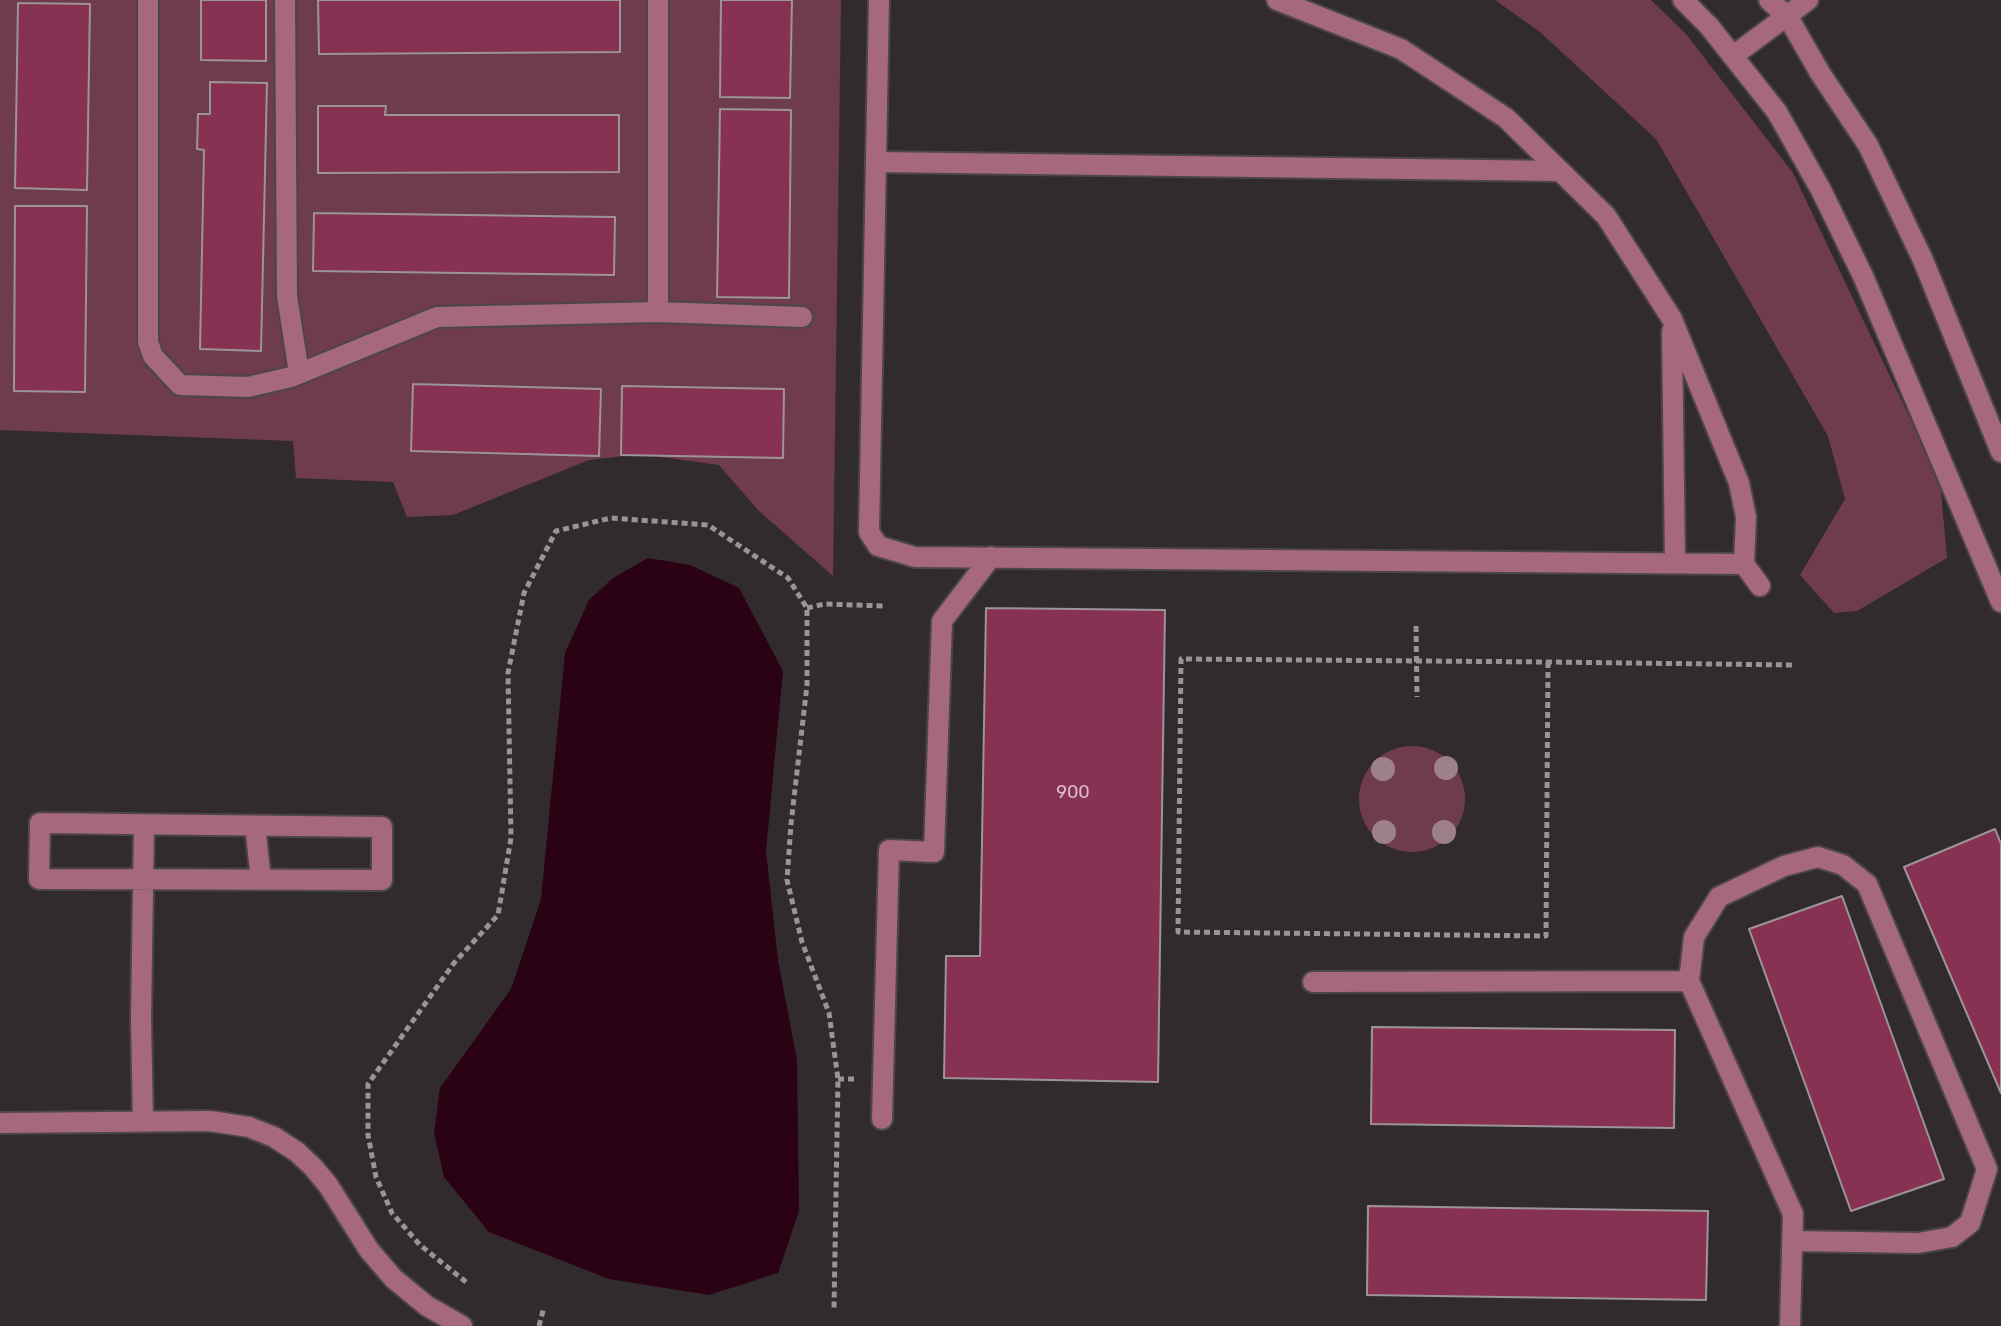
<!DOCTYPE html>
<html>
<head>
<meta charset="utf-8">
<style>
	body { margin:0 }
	canvas { display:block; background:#312b2d }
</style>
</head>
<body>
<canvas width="2001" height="1326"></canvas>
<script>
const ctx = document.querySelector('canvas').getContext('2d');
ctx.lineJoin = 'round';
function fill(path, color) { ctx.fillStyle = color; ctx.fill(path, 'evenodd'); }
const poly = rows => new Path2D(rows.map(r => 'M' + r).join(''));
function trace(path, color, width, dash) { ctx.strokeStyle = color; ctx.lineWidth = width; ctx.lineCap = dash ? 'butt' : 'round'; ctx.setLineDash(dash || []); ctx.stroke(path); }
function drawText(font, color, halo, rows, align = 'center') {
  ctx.font = font + ' Rubik,sans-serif'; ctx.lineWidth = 8; ctx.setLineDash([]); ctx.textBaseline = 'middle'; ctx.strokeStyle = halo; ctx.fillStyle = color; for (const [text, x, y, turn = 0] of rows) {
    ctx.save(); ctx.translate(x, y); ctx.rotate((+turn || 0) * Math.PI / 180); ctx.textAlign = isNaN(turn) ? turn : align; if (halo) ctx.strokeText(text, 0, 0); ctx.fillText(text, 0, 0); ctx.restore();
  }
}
fill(poly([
	[0,0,841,0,833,576,758,510,719,465,640,454,589,460,453,515,407,517,393,482,296,478,293,441,0,430],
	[1495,0,1651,0,1686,34,1793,173,1940,481,1947,558,1857,611,1834,613,1800,575,1845,499,1828,436,1656,139,1540,32],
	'1359 799a53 53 0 1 1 106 0a53 53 0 1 1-106 0Z'
]), '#6e3c4d');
fill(poly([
	[648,558,690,565,739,588,783,671,766,851,778,960,797,1060,799,1211,778,1273,709,1295,609,1279,489,1232,444,1177,434,1133,440,1088,511,989,541,899,565,653,589,600,613,578]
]), '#2b0114');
const building = poly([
	[201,0,266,0,266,61,201,60,201,0],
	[318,0,620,0,620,52,319,54,318,0],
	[721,0,792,0,790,98,720,97,721,0],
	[18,3,90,4,87,190,15,188,18,3],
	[210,82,267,83,261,351,200,349,204,150,197,149,198,114,210,114,210,82],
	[318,106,386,106,385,115,619,115,619,172,318,173,318,106],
	[720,109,791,110,789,298,717,297,720,109],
	[15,206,87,206,85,392,14,391,15,206],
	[314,213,615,217,614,275,313,271,314,213],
	[413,384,601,389,599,456,411,451,413,384],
	[622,386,784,389,783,458,621,455,622,386],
	[986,608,1165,610,1158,1082,944,1078,946,956,980,956,986,608],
	[1995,829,2001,844,2001,1093,1904,867,1995,829],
	[1842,896,1944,1179,1851,1211,1749,929,1842,896],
	[1372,1027,1675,1030,1674,1128,1371,1124,1372,1027],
	[1368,1206,1708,1211,1706,1300,1367,1295,1368,1206]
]);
fill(building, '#873153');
trace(building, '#9c9597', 2);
const minor = poly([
	[148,0,148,342,153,356,180,385,248,387,291,377,437,317,658,312,658,0],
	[285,0,287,296,299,373],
	[879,0,869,532,878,546,915,557,1744,564],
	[1277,0,1401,49,1506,118,1606,216,1672,319,1739,483,1746,517,1744,564,1760,586],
	[1683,0,1709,26,1777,112,1821,190,1863,276,2001,602],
	[1769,0,1788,17,1820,73,1868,145,1923,260,2001,452],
	[1733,56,1808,0],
	[876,162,1560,171],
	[658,312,802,317],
	[1672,331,1675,563],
	[40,823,382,827,382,880,39,879,40,823],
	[255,826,261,879],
	[1689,981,1694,937,1719,897,1784,866,1818,857,1843,865,1867,884,1987,1169,1970,1223,1952,1237,1918,1243,1792,1241],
	[1313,982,1689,981,1793,1214,1790,1326],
	[882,1119,889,850,934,852,942,621,991,557],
	[143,1122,141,1019,144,825],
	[0,1123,210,1121,249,1127,274,1137,297,1152,313,1167,328,1185,369,1250,394,1279,427,1306,462,1326]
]);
trace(minor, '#4c4648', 24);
trace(poly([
	[807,608,824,604,885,606],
	[1416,626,1417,697],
	[1548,662,1546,936,1178,932,1181,659,1548,662,1796,665],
	[838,1079,857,1079],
	[466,1282,420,1245,392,1213,376,1177,368,1135,368,1084,454,963,498,915,511,838,508,673,524,593,556,531,611,518,708,525,788,578,807,608,807,685,791,824,787,880,802,942,829,1013,838,1079,834,1309],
	[539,1326,544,1307]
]), '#999495', 5, [6, 4]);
trace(minor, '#a5687c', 20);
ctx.fillStyle = '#9e8089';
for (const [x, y] of [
	[1446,768],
	[1383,769],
	[1384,832],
	[1444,832]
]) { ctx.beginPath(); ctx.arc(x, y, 12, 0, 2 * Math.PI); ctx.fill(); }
drawText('18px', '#d6bdc6', null, [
	["900",1073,793]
]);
</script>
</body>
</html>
